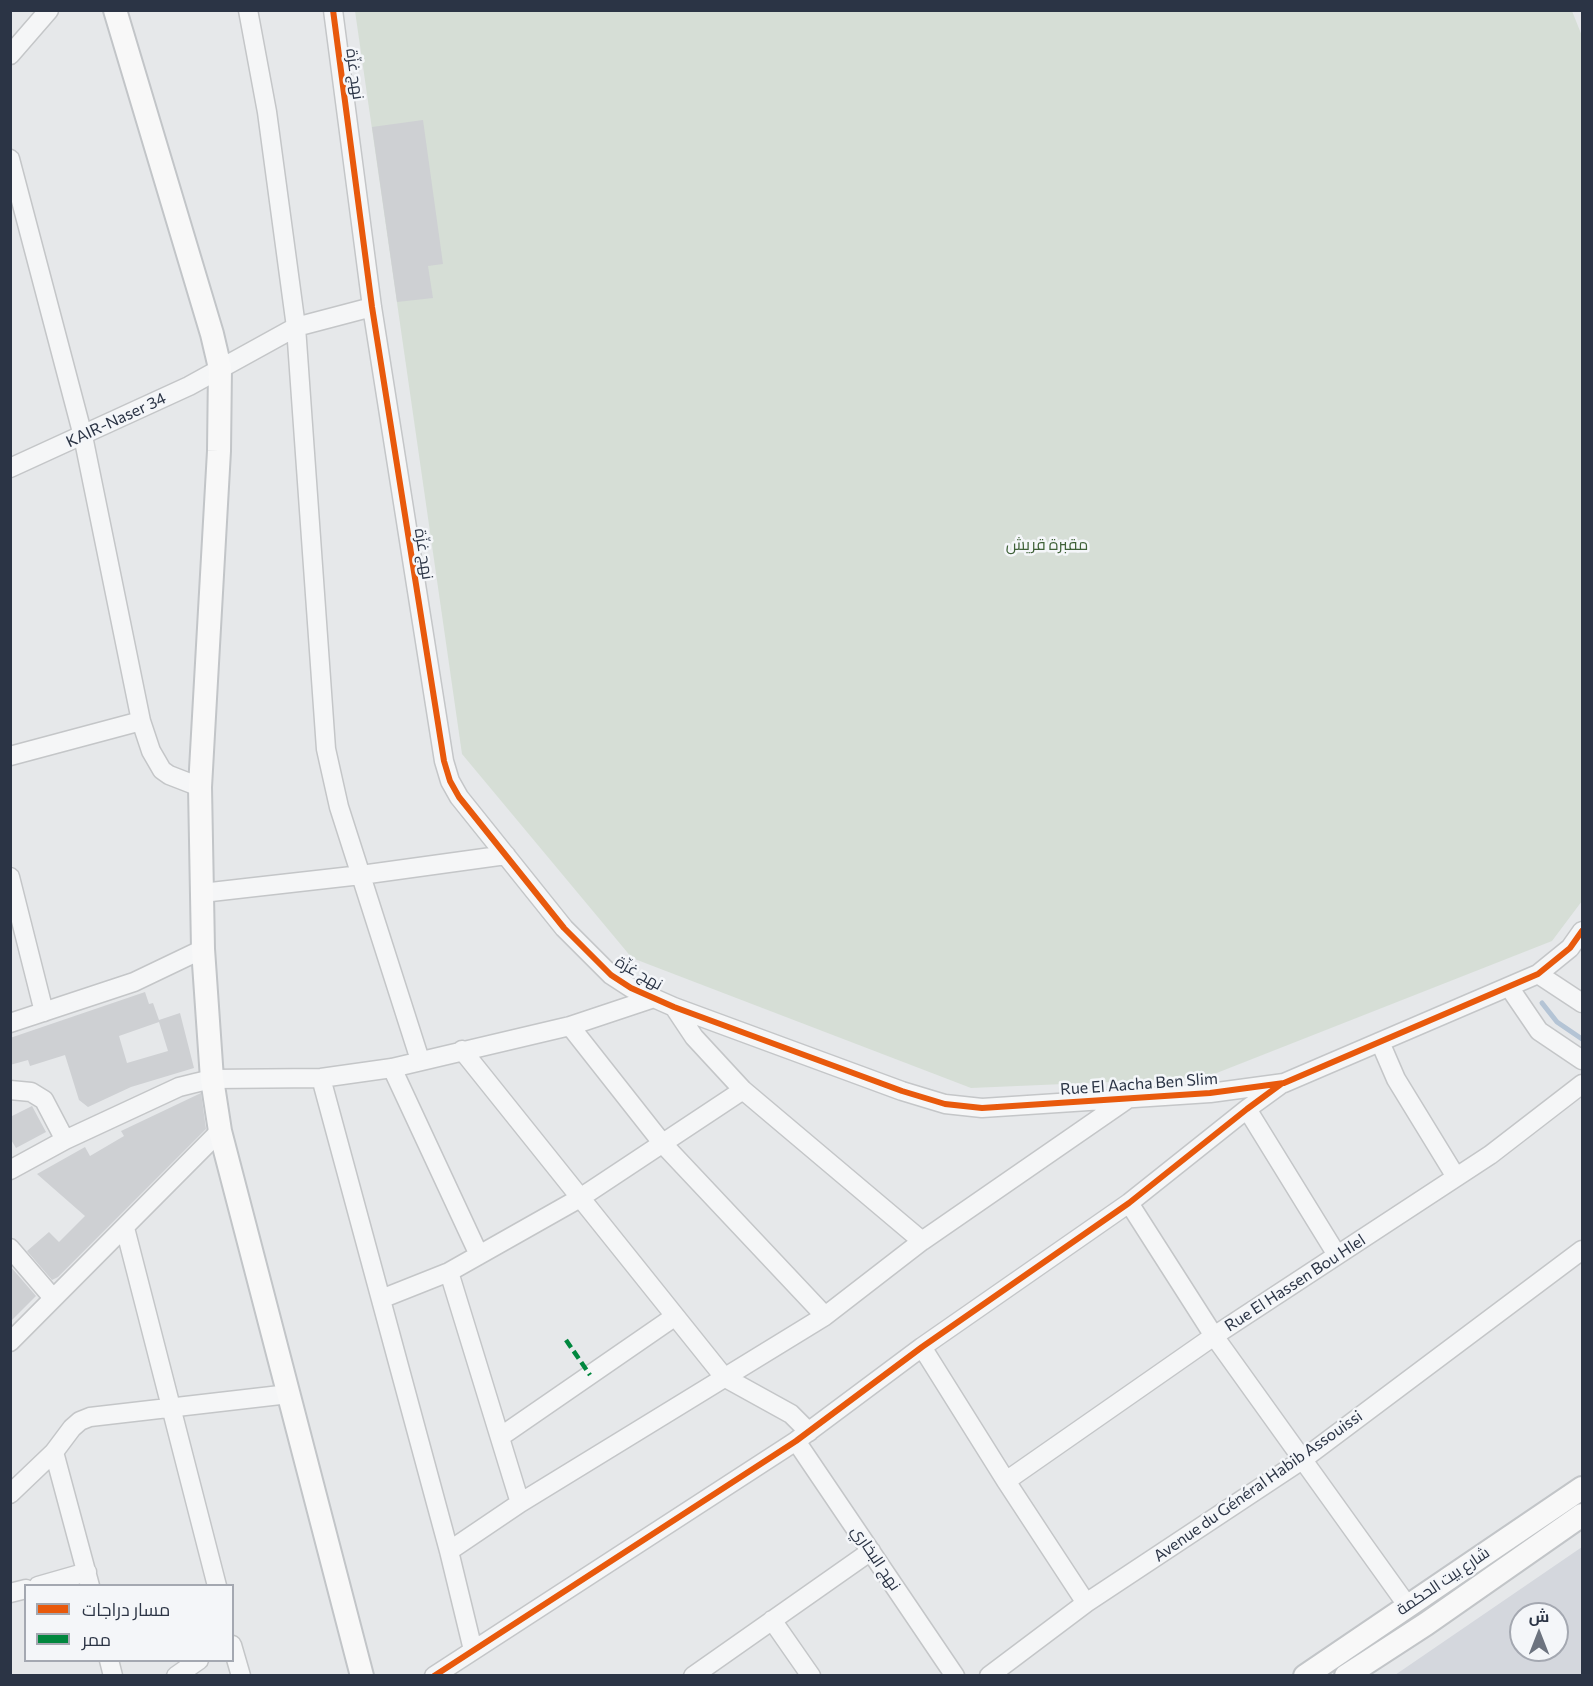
<!DOCTYPE html>
<html>
<head>
<meta charset="utf-8">
<style>
	body { margin:0 }
	#map { position:relative; width:1593px; height:1686px; overflow:hidden; background:#e6e8ea; font-family:Commissioner,Cairo,sans-serif }
	canvas { display:block }
	.frame { position:absolute; inset:0; border:12px solid #2b3445; pointer-events:none }
	.legend { position:absolute; left:24px; top:1584px; width:210px; height:78px; box-sizing:border-box; background:#f4f6f9; border:2px solid #a4a8b1; margin:0; padding:8px 10px; list-style:none; font-size:18px; color:#2b3445 }
	.legend li { display:flex; align-items:center; gap:12px; height:30px }
	.legend b { width:30px; border:2px solid #a4a8b1 }
	.north { position:absolute; left:1509px; top:1602px; width:60px; height:60px; box-sizing:border-box; background:#f4f6f9; border:2px solid #a4a8b1; border-radius:50%; rotate:0deg; font-size:16px; font-weight:700; line-height:24px; text-align:center; color:#2b3445 }
	.north::after { content:''; display:block; margin:auto; width:21px; height:27px; background:#6c737f; clip-path:polygon(50% 0,100% 100%,50% 72%,0 100%) }
</style>
</head>
<body>
<div id="map">
<canvas width="1593" height="1686"></canvas>
<div class="frame"></div>
<ul class="legend">
<li><b style="height:8px;background:#e8590c"></b>مسار دراجات</li>
<li><b style="height:8px;background:#00873e"></b>ممر</li>
</ul>
<div class="north">ش</div>
</div>
<script>
const ctx = document.querySelector('canvas').getContext('2d');
ctx.lineJoin = 'round';
function fill(path, color) { ctx.fillStyle = color; ctx.fill(path, 'evenodd'); }
const poly = rows => new Path2D(rows.map(r => 'M' + r).join(''));
function trace(path, color, width, dash) { ctx.strokeStyle = color; ctx.lineWidth = width; ctx.lineCap = dash ? 'butt' : 'round'; ctx.setLineDash(dash || []); ctx.stroke(path); }
function drawText(font, color, halo, rows, align = 'center') {
  ctx.font = font + ' Commissioner,Cairo,sans-serif'; ctx.lineWidth = 5; ctx.setLineDash([]); ctx.textBaseline = 'middle'; ctx.strokeStyle = halo; ctx.fillStyle = color; for (const [text, x, y, turn = 0] of rows) {
    ctx.save(); ctx.translate(x, y); ctx.rotate((+turn || 0) * Math.PI / 180); ctx.textAlign = isNaN(turn) ? turn : align; if (halo) ctx.strokeText(text, 0, 0); ctx.fillText(text, 0, 0); ctx.restore();
  }
}
fill(poly([
	[1582,1547,1582,1675,1395,1675],
	[1521,1614,1557,1614,1557,1650,1521,1650]
]), '#d4d7dd');
fill(poly([
	[355,11,1572,11,1582,36,1582,901,1552,941,1204,1078,971,1088,632,958,462,754]
]), '#d6ded6');
trace(poly([
	[1542,1003,1557,1022,1582,1039]
]), '#b4c4d5', 5);
fill(poly([
	[423,120,443,264,428,266,433,298,397,302,372,127],
	[145,992,149,1004,153,1003,159,1020,180,1013,194,1068,131,1087,88,1107,79,1100,65,1055,30,1066,28,1060,10,1065,10,1038],
	[159,1022,168,1051,127,1063,119,1036],
	[201,1093,206,1129,58,1277,52,1280,27,1251,49,1232,59,1242,85,1216,37,1174,85,1147,90,1156,124,1136,121,1131],
	[32,1106,46,1132,16,1148,10,1138,10,1117],
	[10,1266,36,1296,10,1322]
]), '#ced0d3');
const minor = poly([
	[333,10,372,307,444,761,450,781,459,797,564,928,611,975,631,988,674,1007,902,1091,945,1104,982,1108,1210,1093,1284,1083,1538,974,1570,948,1582,931],
	[10,55,49,10],
	[10,159,83,436,141,721,151,751,162,770,169,775,200,787],
	[372,307,296,327,326,749,339,807,420,1060],
	[10,468,189,386,296,327,267,112,248,10],
	[10,756,141,721],
	[10,877,44,1012],
	[202,893,361,875,506,855],
	[1538,974,1582,1003],
	[1509,987,1539,1031,1582,1060],
	[674,1007,694,1037,743,1090,922,1241],
	[10,1023,134,982,203,949],
	[570,1026,663,1144,825,1316],
	[1380,1042,1396,1079,1456,1177],
	[462,1050,724,1377,791,1414,809,1432],
	[392,1068,479,1255],
	[321,1078,449,1551,473,1650],
	[10,1090,31,1092,44,1100,65,1140],
	[1247,1109,1337,1255],
	[10,1170,65,1140,179,1087,195,1083,212,1079,321,1078,392,1068,570,1026,654,998],
	[1129,1203,1214,1336,1407,1605],
	[125,1228,217,1586],
	[10,1248,53,1298],
	[449,1272,520,1503],
	[381,1299,449,1272,580,1198,743,1090],
	[10,1342,220,1131],
	[922,1347,1006,1481,1086,1603],
	[500,1437,674,1317],
	[796,1441,955,1676],
	[54,1452,90,1586],
	[1006,1481,1214,1336,1490,1155,1582,1084],
	[10,1494,54,1452,72,1428,80,1421,90,1417,289,1394],
	[449,1551,520,1503,825,1316,922,1241,1126,1100],
	[38,1586,87,1572],
	[10,1593,26,1589],
	[772,1620,811,1676],
	[232,1645,241,1676],
	[109,1660,113,1676],
	[176,1676,199,1660],
	[434,1676,796,1441,922,1347,1129,1203,1247,1109,1280,1085],
	[693,1676,871,1551],
	[989,1676,1086,1603,1302,1460,1582,1250]
]);
const major = poly([
	[115,10,212,334,220,368,219,451,200,787,203,949,212,1079,220,1131,362,1676],
	[1305,1676,1582,1488],
	[1346,1676,1426,1624,1582,1515]
]);
trace(minor, '#c4c6c8', 21);
trace(major, '#c2c5c8', 26);
trace(minor, '#f5f6f7', 18);
trace(major, '#f8f8f8', 22);
trace(poly([
	[566,1340,590,1375]
]), '#00873e', 4.5, [9, 4.5]);
trace(poly([
	[333,10,372,307,444,761,450,781,459,797,564,928,611,975,631,988,674,1007,902,1091,945,1104,982,1108,1210,1093,1284,1083,1538,974,1570,948,1582,931],
	[434,1676,796,1441,922,1347,1129,1203,1247,1109,1281,1084]
]), '#e8590c', 6);
drawText('16px', '#2b3445', '#f4f6f9', [
	["نهج غزّة",355,74,82],
	["KAIR-Naser 34",116,420,-25],
	["نهج غزّة",424,554,81],
	["نهج غزّة",639,973,30],
	["Rue El Aacha Ben Slim",1139,1084,-4],
	["Rue El Hassen Bou Hlel",1295,1283,-33],
	["Avenue du Général Habib Assouissi",1258,1486,-35],
	["نهج البخاري",876,1558,56],
	["شارع بيت الحكمة",1443,1581,-34]
]);
drawText('16px', '#3f6138', '#f4f6f9', [
	["مقبرة قريش",1047,545]
]);
</script>
</body>
</html>
